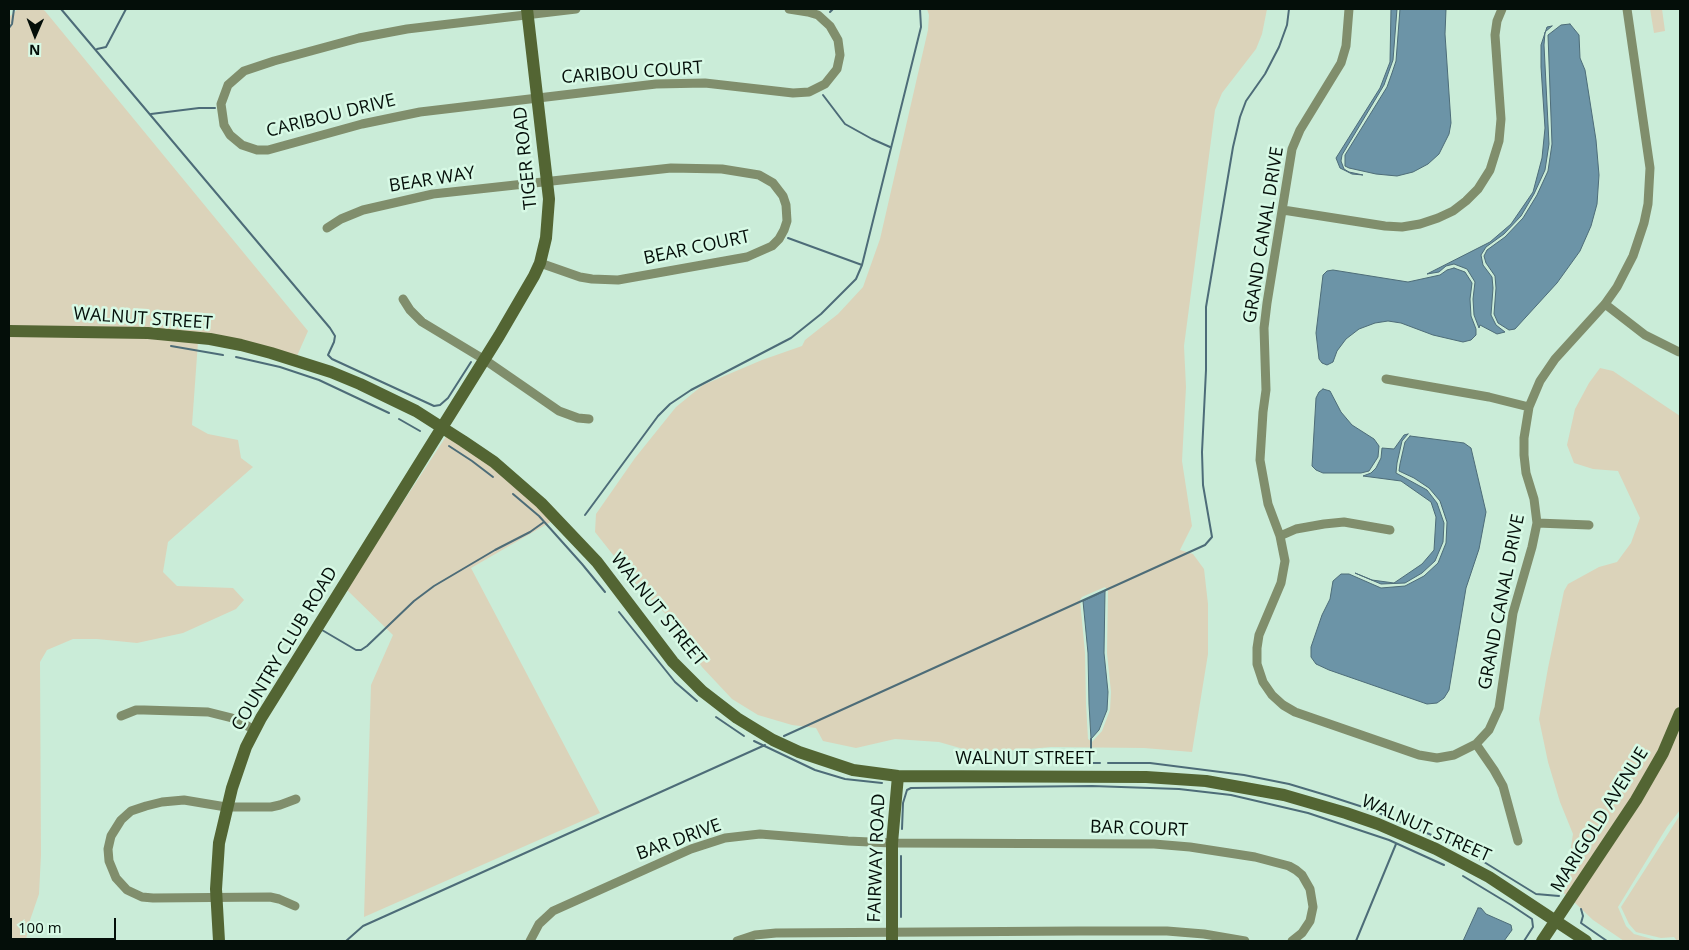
<!DOCTYPE html>
<html>
<head>
<meta charset="utf-8">
<style>
	body { margin:0 }
	#map { position:relative; width:1689px; height:950px; overflow:hidden; background:#caecd8; font-family:"Open Sans",sans-serif }
	canvas { display:block }
	.frame { position:absolute; inset:0; border:10px solid #040e09; pointer-events:none }
	.north { position:absolute; left:10px; top:10px; width:50px; height:50px; -webkit-text-stroke:4px #d7f9e5; paint-order:stroke; rotate:181deg; font-size:14px; font-weight:700; line-height:20px; text-align:center; color:#040e09 }
	.north::after { content:''; display:block; margin:auto; width:18px; height:22px; background:#040e09; clip-path:polygon(50% 0,100% 100%,50% 72%,0 100%) }
	.scale { position:absolute; left:10px; top:918px; width:106px; height:22px; box-sizing:border-box; border:2px solid #040e09; border-top:0; padding-left:6px; font-size:15px; line-height:18px; white-space:nowrap; color:#040e09; -webkit-text-stroke:4px #d7f9e5; paint-order:stroke }
</style>
</head>
<body>
<div id="map">
<canvas width="1689" height="950"></canvas>
<div class="frame"></div>
<div class="north">N</div>
<div class="scale">100 m</div>
</div>
<script>
const ctx = document.querySelector('canvas').getContext('2d');
ctx.lineJoin = 'round';
function fill(path, color) { ctx.fillStyle = color; ctx.fill(path, 'evenodd'); }
const poly = rows => new Path2D(rows.map(r => 'M' + r).join(''));
function trace(path, color, width, dash) { ctx.strokeStyle = color; ctx.lineWidth = width; ctx.lineCap = dash ? 'butt' : 'round'; ctx.setLineDash(dash || []); ctx.stroke(path); }
function drawText(font, color, halo, rows, align = 'center') {
  ctx.font = font + ' "Open Sans",sans-serif'; ctx.lineWidth = 5; ctx.setLineDash([]); ctx.textBaseline = 'middle'; ctx.strokeStyle = halo; ctx.fillStyle = color; for (const [text, x, y, turn = 0] of rows) {
    ctx.save(); ctx.translate(x, y); ctx.rotate((+turn || 0) * Math.PI / 180); ctx.textAlign = isNaN(turn) ? turn : align; if (halo) ctx.strokeText(text, 0, 0); ctx.fillText(text, 0, 0); ctx.restore();
  }
}
fill(poly([
	[18,9,42,9,45,11,308,331,297,356,272,349,9,326,9,17],
	[927,9,1267,9,1262,34,1256,49,1222,93,1215,110,1184,346,1186,387,1182,461,1192,526,1180,550,1193,554,1204,569,1208,604,1208,654,1192,752,1144,748,1051,747,1006,751,967,750,939,742,895,739,856,748,823,741,816,728,792,725,758,715,732,699,702,667,667,615,640,589,595,532,596,514,635,458,676,407,703,385,762,360,802,346,805,340,838,314,863,287,880,239,928,30,929,15],
	[1105,587,1108,591,1107,653,1111,692,1110,710,1102,731,1092,742,1088,739,1086,704,1085,653,1080,600,1082,597],
	[1650,9,1662,9,1665,31,1654,33],
	[9,335,148,337,198,342,192,425,208,434,238,440,241,458,253,467,168,542,163,572,177,586,233,588,244,600,236,609,183,633,137,643,97,639,73,639,47,650,40,662,41,855,39,894,28,926,26,941,9,941,9,687,10,630,9,628],
	[1600,368,1613,371,1680,416,1680,704,1667,735,1642,782,1568,897,1554,884,1569,859,1573,834,1560,802,1548,762,1539,719,1548,668,1564,591,1568,584,1599,567,1617,562,1631,543,1640,518,1618,471,1593,469,1574,463,1567,445,1575,409,1589,383],
	[447,435,481,458,554,520,471,568,600,813,364,917,371,685,393,635,346,589],
	[1680,723,1680,810,1667,827,1618,907,1626,926,1634,934,1659,941,1624,941,1593,920,1574,902],
	[1680,815,1680,941,1677,941,1674,937,1661,938,1636,932,1629,924,1621,907]
]), '#dbd3ba');
const water = poly([
	[1391,9,1397,9,1393,60,1389,71,1384,85,1342,155,1341,161,1344,169,1349,172,1363,175,1352,174,1340,168,1336,158,1380,88,1390,62,1391,9],
	[1400,9,1446,9,1445,34,1451,123,1449,134,1439,154,1428,164,1413,172,1397,176,1376,174,1349,168,1345,166,1345,155,1387,87,1392,73,1396,61,1400,9],
	[1570,24,1579,35,1580,58,1585,70,1596,140,1599,175,1597,204,1591,226,1580,251,1557,283,1515,329,1509,330,1498,323,1494,314,1496,288,1495,276,1486,263,1484,256,1487,250,1505,237,1523,218,1537,195,1548,171,1552,144,1548,35,1561,25,1570,24],
	[1552,26,1545,32,1544,45,1549,144,1545,170,1534,194,1521,216,1504,234,1486,247,1481,255,1483,265,1492,277,1493,288,1491,315,1496,325,1505,332,1497,334,1480,325,1479,328,1474,315,1473,299,1475,282,1467,269,1454,264,1446,266,1439,272,1427,274,1490,242,1511,224,1533,192,1542,158,1545,128,1541,67,1541,45,1547,27,1552,26],
	[1454,268,1465,272,1472,283,1470,299,1471,316,1476,329,1476,335,1471,340,1463,342,1433,335,1401,323,1388,321,1375,323,1359,329,1346,339,1337,351,1333,362,1327,365,1322,363,1319,359,1316,333,1323,275,1327,271,1333,270,1408,282,1440,275,1447,270,1454,268],
	[1323,389,1330,391,1341,412,1352,425,1374,439,1379,446,1378,457,1369,471,1361,473,1323,473,1316,470,1312,466,1316,398,1319,392,1323,389],
	[1408,434,1402,441,1397,463,1396,473,1427,490,1437,503,1444,523,1443,542,1435,561,1422,573,1405,583,1381,584,1355,573,1372,580,1394,583,1422,564,1434,550,1436,517,1431,502,1401,481,1363,476,1371,473,1376,468,1381,458,1382,448,1394,449,1404,435,1408,434],
	[1410,436,1464,443,1471,448,1486,512,1479,549,1466,588,1449,690,1444,698,1437,703,1427,704,1329,670,1316,664,1311,657,1311,647,1322,615,1330,599,1333,581,1341,574,1349,574,1381,588,1405,586,1424,576,1438,563,1446,543,1447,522,1440,501,1429,488,1414,478,1399,471,1400,464,1405,442,1410,436],
	[1105,591,1104,653,1108,692,1107,710,1099,730,1091,739,1089,704,1088,653,1083,601,1105,591],
	[1478,908,1481,908,1486,914,1511,925,1512,930,1504,941,1463,941,1478,908]
]);
fill(water, '#6c94a7');
trace(water, '#4d6c78', 1);
trace(poly([
	[61,9,330,328,335,336,334,342,328,355,332,359,434,406,440,405,448,398,471,362],
	[830,12,833,9],
	[9,28,12,24,14,9],
	[97,49,106,47,126,9],
	[823,95,845,124,872,139,890,147],
	[151,114,199,108,215,108],
	[788,238,862,265],
	[171,346,223,355],
	[236,357,280,367,319,380,389,413],
	[399,419,420,431],
	[449,446,472,461,493,477],
	[513,494,539,516,582,564,605,592],
	[585,515,658,416,670,404,691,390,791,338,821,314,856,279,862,265,921,27,920,9],
	[619,612,675,682,697,701],
	[322,630,356,650,361,650,367,646,414,601,434,586,495,550,530,532,544,522],
	[716,717,744,736],
	[784,736,1205,545,1212,537,1203,485,1202,452,1206,370,1206,307,1233,147,1240,117,1246,101,1265,74,1279,47,1287,25,1289,9],
	[1091,739,1091,763,1100,763],
	[754,741,815,770,845,779,882,783],
	[1108,763,1150,763,1244,775,1289,784,1329,796,1369,809,1458,846,1536,894,1559,896],
	[902,829,903,803,907,790,911,788,1092,786,1179,789,1231,795,1308,813,1389,840,1444,865],
	[901,856,901,917],
	[1463,876,1511,905,1532,919,1533,927,1524,941],
	[1581,909,1583,916,1581,923,1607,941],
	[346,941,363,926,765,745],
	[1356,941,1396,844]
]), '#4d6c78', 2);
trace(poly([
	[576,9,407,29,359,38,274,61,244,71,228,85,221,104,224,125,230,135,242,145,257,150,268,150,362,124,420,112,656,84,705,83,793,93,809,92,825,84,837,69,840,55,838,40,830,26,818,15,808,12,789,9],
	[1349,9,1346,46,1341,63,1300,130,1292,149,1267,303,1264,328,1266,390,1263,412,1260,460,1268,504,1280,536,1285,561,1281,583,1259,635,1257,648,1257,664,1263,682,1272,695,1283,705,1295,712,1419,755,1437,758,1454,755,1476,744,1489,730,1499,708,1513,613,1532,547,1537,523,1534,499,1526,473,1524,455,1524,438,1529,407,1540,381,1555,359,1605,304,1617,287,1633,256,1644,223,1648,204,1650,168,1627,9],
	[1283,210,1385,226,1402,227,1420,224,1438,218,1453,211,1466,201,1478,189,1490,170,1499,141,1501,119,1495,35,1497,21,1502,9],
	[327,228,341,219,363,210,433,194,671,168,722,169,759,175,773,183,783,196,786,205,787,221,784,230,779,239,772,246,747,257,618,280,592,279,580,277,540,263],
	[403,299,410,310,422,322,485,360,559,411,578,418,589,419],
	[1605,304,1645,335,1679,352],
	[1386,379,1489,397,1529,407],
	[1537,523,1589,525],
	[1280,536,1296,529,1324,524,1344,522,1390,530],
	[121,716,136,710,144,710,208,712,232,718,255,730],
	[1476,744,1494,770,1503,786,1518,841],
	[295,906,279,899,270,897,153,898,142,897,127,890,116,878,109,861,108,849,111,836,121,820,131,811,146,806,162,802,184,800,226,807,271,807,280,805,296,799],
	[530,941,539,924,553,911,691,849,725,838,760,834,848,841,892,843,1154,844,1190,847,1255,857,1289,866,1296,870,1302,875,1310,889,1313,907,1310,921,1302,933,1292,941],
	[737,941,755,935,776,933,1079,931,1167,931,1204,934,1245,941]
]), '#808e6c', 9);
trace(poly([
	[9,331,148,333,210,339,241,345,271,353,331,372,360,384,416,411,463,441,494,462,541,503,597,562,673,662,702,691,737,718,773,740,799,752,853,770,898,776,1146,777,1206,781,1284,795,1346,813,1378,824,1436,849,1489,877,1586,941],
	[219,941,216,889,219,843,232,788,246,747,261,718,289,673,499,336,534,276,540,263,546,238,549,199,527,9],
	[892,941,892,843,898,776],
	[1542,941,1636,800,1663,753,1680,713]
]), '#536533', 12);
drawText('18px', '#040e09', '#d7f9e5', [
	["CARIBOU COURT",632,73,-4],
	["CARIBOU DRIVE",331,116,-14],
	["TIGER ROAD",526,158,-96],
	["BEAR WAY",432,180,-9],
	["GRAND CANAL DRIVE",1264,235,-81],
	["BEAR COURT",697,248,-12],
	["WALNUT STREET",143,319,4],
	["GRAND CANAL DRIVE",1502,602,-79],
	["WALNUT STREET",658,610,51],
	["COUNTRY CLUB ROAD",285,649,-59],
	["WALNUT STREET",1025,759],
	["MARIGOLD AVENUE",1600,820,-58],
	["BAR COURT",1139,829,2],
	["WALNUT STREET",1426,829,24],
	["BAR DRIVE",679,840,-20],
	["FAIRWAY ROAD",877,858,-88]
]);
</script>
</body>
</html>
